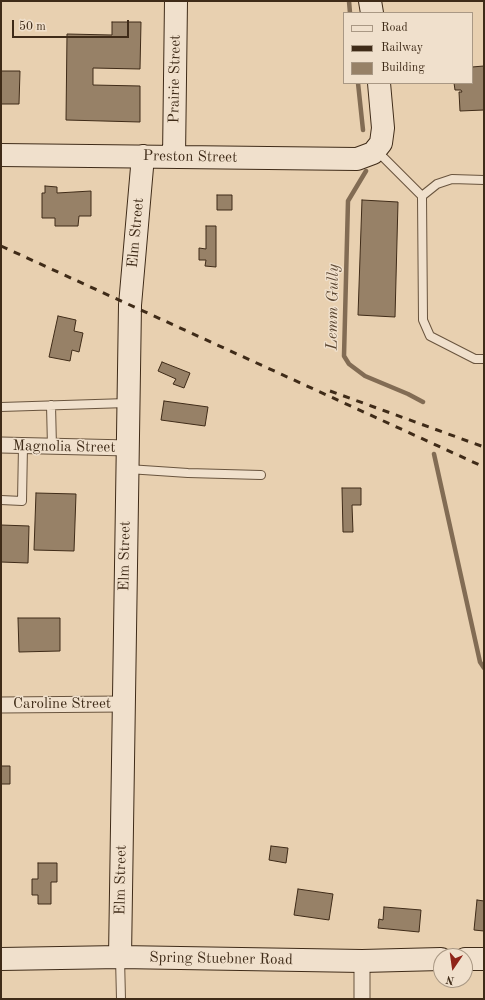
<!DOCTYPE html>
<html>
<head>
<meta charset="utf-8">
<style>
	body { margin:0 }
	#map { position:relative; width:485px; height:1000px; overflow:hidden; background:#e8d0b0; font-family:"Old Standard TT",serif }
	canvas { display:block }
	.frame { position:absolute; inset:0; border:2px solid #3f2b18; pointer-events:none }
	.legend { position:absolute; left:343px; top:12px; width:130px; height:72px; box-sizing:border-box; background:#f0e0cc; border:1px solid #a99884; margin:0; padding:5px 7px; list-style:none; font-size:12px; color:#3f2b18 }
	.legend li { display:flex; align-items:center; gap:8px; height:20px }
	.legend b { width:20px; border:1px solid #a99884 }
	.north { position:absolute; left:433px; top:948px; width:40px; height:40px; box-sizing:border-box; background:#f0e0cc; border:1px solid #a99884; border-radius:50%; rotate:193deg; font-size:11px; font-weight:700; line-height:16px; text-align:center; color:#3f2b18 }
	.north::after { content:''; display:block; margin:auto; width:14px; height:18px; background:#8f2418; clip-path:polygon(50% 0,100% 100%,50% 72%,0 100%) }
	.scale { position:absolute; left:12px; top:20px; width:117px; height:18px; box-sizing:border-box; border:2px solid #3f2b18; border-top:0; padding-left:5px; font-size:12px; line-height:14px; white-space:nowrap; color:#3f2b18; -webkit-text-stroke:3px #f0e0cc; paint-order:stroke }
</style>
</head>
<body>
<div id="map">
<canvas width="485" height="1000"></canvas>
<div class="frame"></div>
<ul class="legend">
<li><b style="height:5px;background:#f0e0cc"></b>Road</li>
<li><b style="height:5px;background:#3f2b18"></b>Railway</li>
<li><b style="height:11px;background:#978167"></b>Building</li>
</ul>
<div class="north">N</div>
<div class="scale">50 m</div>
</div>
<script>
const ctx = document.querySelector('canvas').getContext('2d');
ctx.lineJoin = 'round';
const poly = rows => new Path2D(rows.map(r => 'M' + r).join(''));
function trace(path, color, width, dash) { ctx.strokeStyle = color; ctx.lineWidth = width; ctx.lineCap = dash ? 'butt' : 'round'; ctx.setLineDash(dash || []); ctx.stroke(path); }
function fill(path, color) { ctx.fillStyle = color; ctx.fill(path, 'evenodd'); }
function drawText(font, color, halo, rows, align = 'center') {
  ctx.font = font + ' "Old Standard TT",serif'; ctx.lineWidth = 3; ctx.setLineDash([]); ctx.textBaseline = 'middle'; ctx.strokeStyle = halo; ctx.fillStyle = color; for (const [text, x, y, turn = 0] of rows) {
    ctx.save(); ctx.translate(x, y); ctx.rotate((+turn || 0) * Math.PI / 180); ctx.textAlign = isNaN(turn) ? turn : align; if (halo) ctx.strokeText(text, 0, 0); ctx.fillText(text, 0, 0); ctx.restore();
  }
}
trace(poly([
	[349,1,350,13],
	[358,83,363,130],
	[366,171,348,201,344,356,349,364,365,376,408,394,423,402],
	[434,454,480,662,484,668]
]), '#826c54', 4.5);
const building = poly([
	[112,22,141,22,140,69,93,68,93,85,140,86,140,122,66,120,67,34,112,35,112,22],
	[484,66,484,110,460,111,459,92,462,92,461,90,455,90,454,83,472,83,472,67,484,66],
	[1,71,20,71,19,104,1,104,1,71],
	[45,186,57,187,57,193,91,191,91,216,79,216,78,226,55,226,55,218,42,218,42,193,45,193,45,186],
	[217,195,232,195,232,210,217,210,217,195],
	[362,200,398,202,395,317,358,315,362,200],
	[206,226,216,226,216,267,205,266,206,260,199,260,199,248,206,249,206,226],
	[58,316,76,320,74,331,83,333,79,352,72,350,70,361,49,357,58,316],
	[162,362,190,373,184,388,173,384,176,379,158,371,162,362],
	[164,401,208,407,205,426,161,420,164,401],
	[342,488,361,488,361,505,352,505,353,532,343,532,342,488],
	[36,493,76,494,74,551,34,550,36,493],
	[1,525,29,526,28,563,1,562,1,525],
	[18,618,60,618,60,651,19,652,18,618],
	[1,766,10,766,10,784,1,784,1,766],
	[271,846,288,848,286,863,269,860,271,846],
	[38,863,57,863,57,882,51,882,51,904,38,904,38,895,32,895,32,879,38,879,38,863],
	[298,889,333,894,329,920,294,915,298,889],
	[477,900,484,901,484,931,474,930,477,900],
	[384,907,421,910,419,932,378,928,379,919,383,920,384,907]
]);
fill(building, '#978167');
trace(building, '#3f2b18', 1);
const lane = poly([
	[377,151,422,196,423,320,430,336,475,359,484,359],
	[422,196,437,184,452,179,484,180],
	[51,405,52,447],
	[1,407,127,403],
	[128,469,188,473,261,475],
	[1,500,22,501,23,446],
	[120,958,121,999]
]);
const street = poly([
	[1,445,128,448],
	[1,705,123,704],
	[362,999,362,961]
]);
const secondary = poly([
	[370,1,372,13],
	[1,155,357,159,373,153,381,143,383,128,379,83],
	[174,157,176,1],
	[120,957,130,305,143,156],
	[1,959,120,957,362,961,441,959],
	[465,959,484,959]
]);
trace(lane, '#69543e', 10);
trace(street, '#69543e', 17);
trace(secondary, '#3f2b18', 24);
trace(lane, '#f0e0cc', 8);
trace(street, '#f0e0cc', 15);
trace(secondary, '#f0e0cc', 22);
trace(poly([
	[1,246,484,467],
	[330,391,484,447]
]), '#3f2b18', 3, [7, 7]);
drawText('15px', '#3f2b18', '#f0e0cc', [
	["Prairie Street",175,79,-89],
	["Preston Street",190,157,1],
	["Elm Street",136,233,-85],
	["Magnolia Street",64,447,1],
	["Elm Street",125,556,-89],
	["Caroline Street",62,704],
	["Elm Street",121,880,-89],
	["Spring Stuebner Road",221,959,1]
]);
drawText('italic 16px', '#5b4631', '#f0e0cc', [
	["Lemm Gully",333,307,-89]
]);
</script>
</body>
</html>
